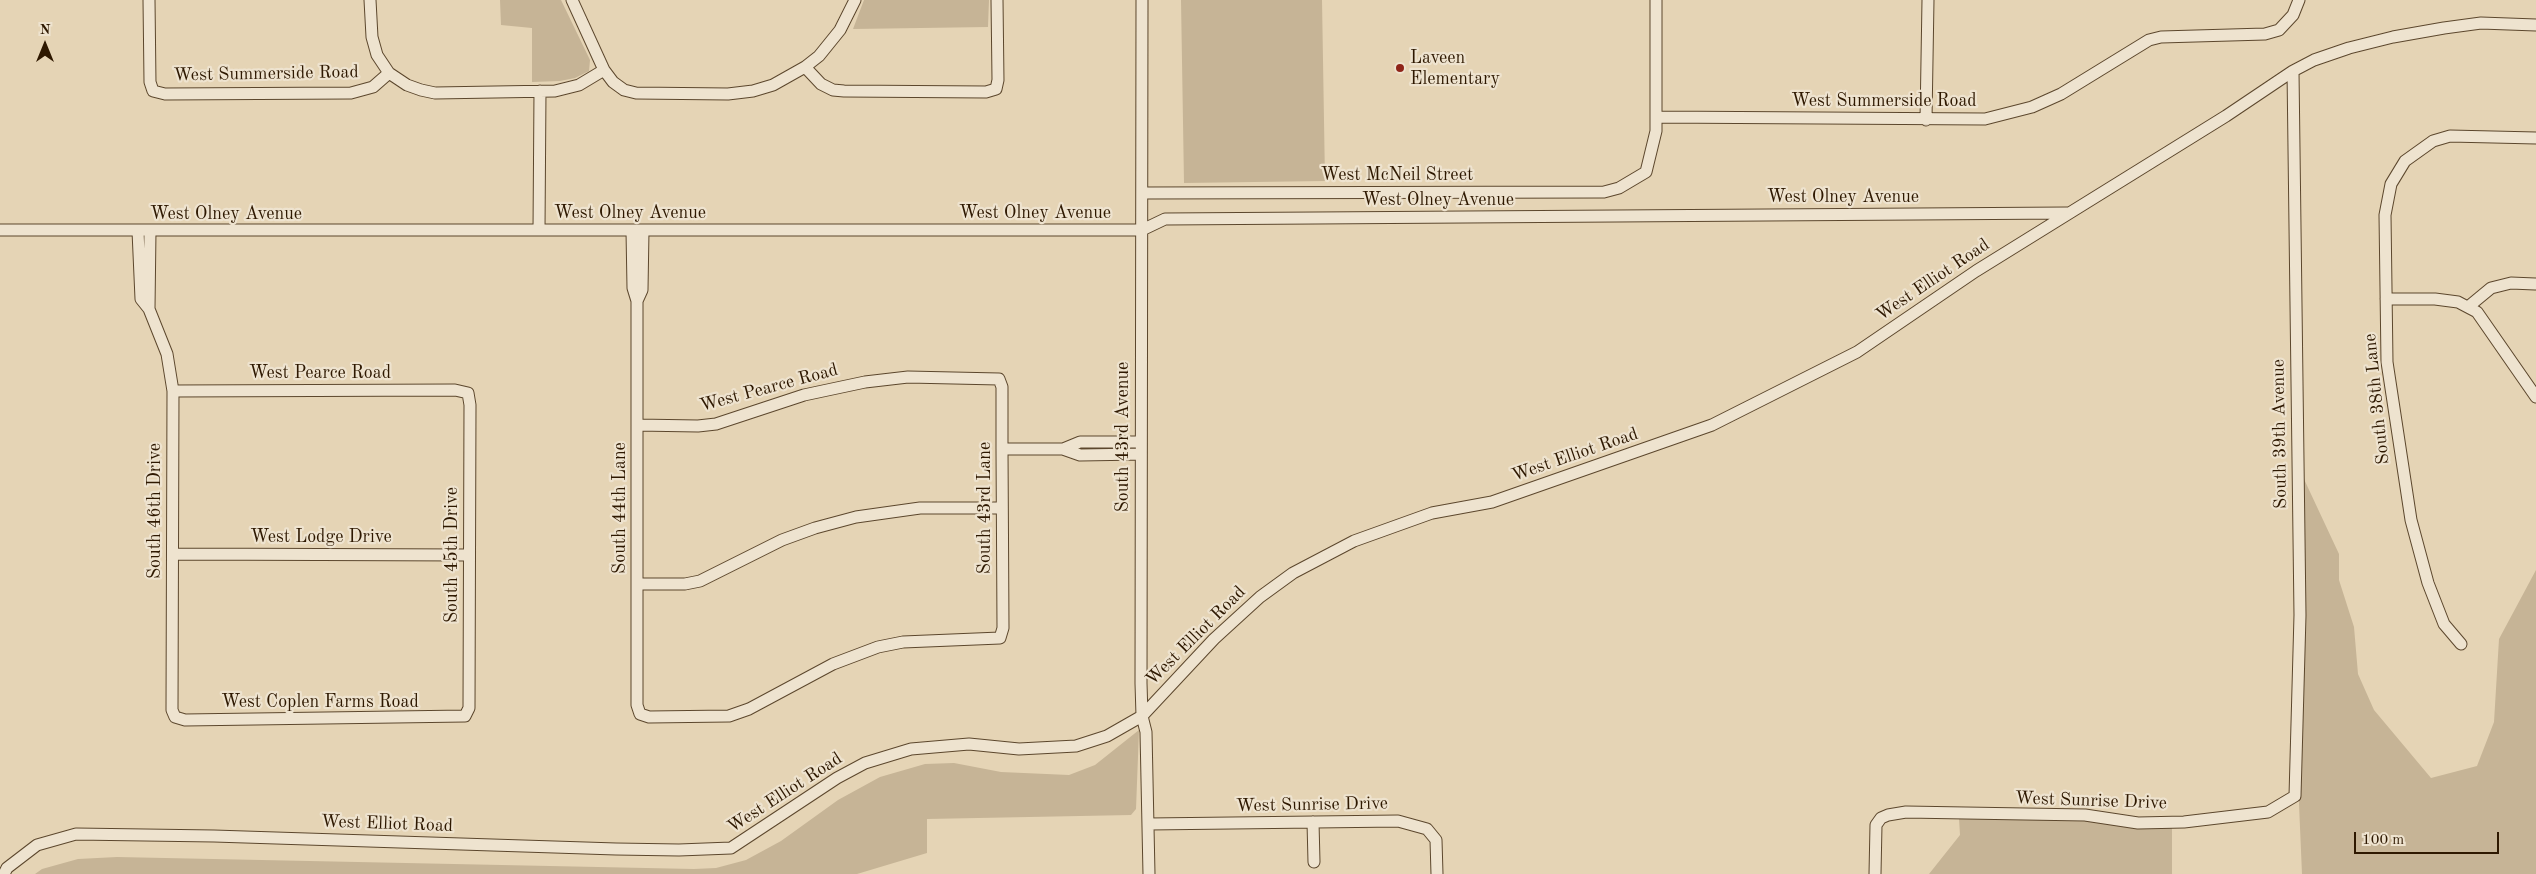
<!DOCTYPE html>
<html>
<head>
<meta charset="utf-8">
<style>
	body { margin:0 }
	#map { position:relative; width:2536px; height:874px; overflow:hidden; background:#e5d4b5; font-family:"Old Standard TT",serif }
	canvas { display:block }
	.north { position:absolute; left:20px; top:20px; width:50px; height:50px; -webkit-text-stroke:4px #eee3cf; paint-order:stroke; rotate:0deg; font-size:14px; font-weight:700; line-height:20px; text-align:center; color:#2e1800 }
	.north::after { content:''; display:block; margin:auto; width:18px; height:22px; background:#2e1800; clip-path:polygon(50% 0,100% 100%,50% 72%,0 100%) }
	.scale { position:absolute; left:2354px; top:832px; width:145px; height:22px; box-sizing:border-box; border:2px solid #2e1800; border-top:0; padding-left:6px; font-size:15px; line-height:18px; white-space:nowrap; color:#2e1800; -webkit-text-stroke:4px #eee3cf; paint-order:stroke }
</style>
</head>
<body>
<div id="map">
<canvas width="2536" height="874"></canvas>
<div class="north">N</div>
<div class="scale">100 m</div>
</div>
<script>
const ctx = document.querySelector('canvas').getContext('2d');
ctx.lineJoin = 'round';
function fill(path, color) { ctx.fillStyle = color; ctx.fill(path, 'evenodd'); }
const poly = rows => new Path2D(rows.map(r => 'M' + r).join(''));
function trace(path, color, width, dash) { ctx.strokeStyle = color; ctx.lineWidth = width; ctx.lineCap = dash ? 'butt' : 'round'; ctx.setLineDash(dash || []); ctx.stroke(path); }
function drawText(font, color, halo, rows, align = 'center') {
  ctx.font = font + ' "Old Standard TT",serif'; ctx.lineWidth = 4.5; ctx.setLineDash([]); ctx.textBaseline = 'middle'; ctx.strokeStyle = halo; ctx.fillStyle = color; for (const [text, x, y, turn = 0] of rows) {
    ctx.save(); ctx.translate(x, y); ctx.rotate((+turn || 0) * Math.PI / 180); ctx.textAlign = isNaN(turn) ? turn : align; if (halo) ctx.strokeText(text, 0, 0); ctx.fillText(text, 0, 0); ctx.restore();
  }
}
fill(poly([
	[500,0,561,0,590,60,589,71,575,78,560,81,532,82,532,28,501,25],
	[864,0,989,0,988,27,853,29],
	[1181,0,1322,0,1325,181,1184,183],
	[2303,477,2339,554,2339,580,2354,627,2358,674,2374,710,2431,778,2477,766,2494,722,2499,639,2536,570,2536,874,2302,874,2299,804,2306,612],
	[1139,730,1136,809,1131,815,927,819,927,853,857,874,35,874,42,869,78,859,117,857,694,869,716,868,746,860,781,841,838,800,880,777,925,764,954,763,1001,772,1069,775,1095,765],
	[1959,818,2086,818,2172,826,2172,874,1929,874,1960,835]
]), '#c6b496');
const minor = poly([
	[149,0,150,82,153,91,165,94,351,93,373,87,389,73],
	[370,0,372,37,377,55,389,73,407,85,421,90,435,93,555,91,579,85,604,70],
	[572,0,604,70,613,82,624,90,636,93,728,94,753,91,773,85,805,67,819,56,840,30,855,0],
	[1142,0,1141,683,1142,716,1146,732,1149,874],
	[805,67,821,84,833,90,844,91,986,92,996,89,998,80,997,0],
	[1656,117,1985,119,2032,107,2061,94,2149,40,2161,37,2265,34,2279,30,2293,15,2299,0],
	[1926,120,1928,0],
	[1143,193,1604,192,1619,188,1646,172,1656,131,1656,0],
	[0,230,1142,230,1165,219,2067,213],
	[539,230,540,91],
	[138,231,141,299,149,309,167,354,173,391,172,710,175,717,185,720,465,716,469,708,470,405,468,393,455,390,173,391],
	[632,231,633,288,637,301,637,705,640,714,649,717,729,716,749,709,833,664,878,647,903,642,1000,638,1003,628,1002,449,1002,387,999,379,908,377,865,382,804,395,716,424,698,426,637,425],
	[2386,299,2435,299,2458,302,2477,312,2536,397],
	[637,301,642,290,643,231],
	[2468,307,2491,288,2511,283,2535,284],
	[149,309,150,231],
	[1002,449,1063,449,1080,455,1141,454],
	[1063,449,1080,442,1141,442],
	[173,554,468,555],
	[637,584,685,584,700,581,782,540,815,528,856,517,920,508,1002,508],
	[2461,644,2444,624,2428,583,2411,520,2387,362,2385,215,2391,184,2405,161,2433,141,2450,136,2536,138],
	[1313,822,1314,862],
	[1149,824,1398,821,1427,829,1436,840,1437,874],
	[4,874,7,868,37,845,76,834,214,836,616,849,679,850,731,848,837,778,865,763,911,749,969,744,1019,749,1076,746,1107,736,1142,716,1214,639,1260,597,1293,573,1354,541,1432,513,1492,502,1712,425,1857,352,1976,271,2226,116,2293,71,2314,60,2349,48,2393,37,2444,28,2481,23,2536,25],
	[1875,874,1876,825,1881,818,1888,815,1906,812,2085,815,2138,823,2184,822,2268,812,2295,796,2300,615,2293,71]
]);
trace(minor, '#5c472d', 13);
trace(minor, '#eee3cf', 11);
for (const [x, y, r, color] of [
	[1400,68,5,"#8f2418"]
]) { const dot = new Path2D(); dot.arc(x, y, r, 0, 2 * Math.PI); ctx.fillStyle = color; ctx.fill(dot); trace(dot, '#eee3cf', 2); }
drawText('18px', '#2e1800', '#eee3cf', [
	["Laveen",1410,58],
	["Elementary",1410,79]
], 'left');
drawText('18px', '#2e1800', '#eee3cf', [
	["West Summerside Road",266,74,-1],
	["West Summerside Road",1884,101],
	["West McNeil Street",1397,175],
	["West Olney Avenue",1843,197],
	["West Olney Avenue",1438,200],
	["West Olney Avenue",630,213],
	["West Olney Avenue",1035,213],
	["West Olney Avenue",226,214],
	["West Elliot Road",1933,280,-34],
	["West Pearce Road",320,373],
	["West Pearce Road",769,388,-15],
	["South 38th Lane",2377,399,-96],
	["South 39th Avenue",2280,434,-91],
	["South 43rd Avenue",1123,437,-90],
	["West Elliot Road",1575,455,-19],
	["South 44th Lane",620,508,-90],
	["South 43rd Lane",985,508,-90],
	["South 46th Drive",155,511,-90],
	["West Lodge Drive",321,537],
	["South 45th Drive",452,555,-90],
	["West Elliot Road",1196,636,-45],
	["West Coplen Farms Road",320,702],
	["West Elliot Road",785,793,-33],
	["West Sunrise Drive",2091,801,2],
	["West Sunrise Drive",1312,805,-1],
	["West Elliot Road",387,824,2]
]);
</script>
</body>
</html>
